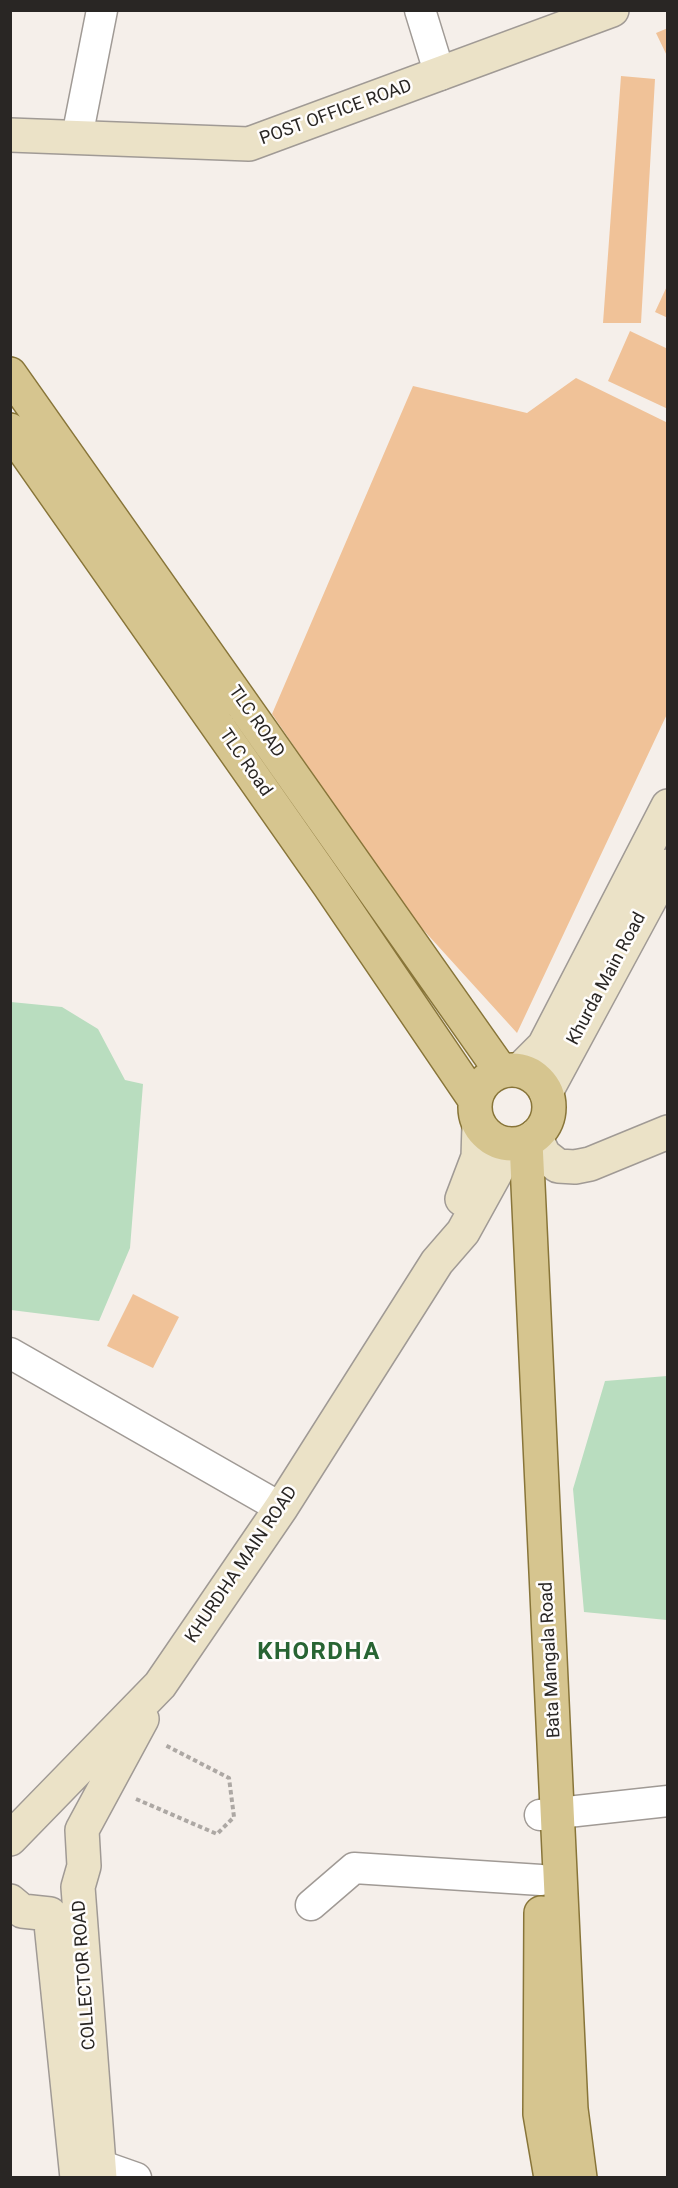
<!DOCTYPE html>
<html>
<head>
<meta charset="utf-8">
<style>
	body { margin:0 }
	#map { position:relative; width:678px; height:2188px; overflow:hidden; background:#f5efea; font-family:Roboto,sans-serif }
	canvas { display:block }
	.frame { position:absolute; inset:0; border:12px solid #292624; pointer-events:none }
</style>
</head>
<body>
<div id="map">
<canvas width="678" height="2188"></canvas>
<div class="frame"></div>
</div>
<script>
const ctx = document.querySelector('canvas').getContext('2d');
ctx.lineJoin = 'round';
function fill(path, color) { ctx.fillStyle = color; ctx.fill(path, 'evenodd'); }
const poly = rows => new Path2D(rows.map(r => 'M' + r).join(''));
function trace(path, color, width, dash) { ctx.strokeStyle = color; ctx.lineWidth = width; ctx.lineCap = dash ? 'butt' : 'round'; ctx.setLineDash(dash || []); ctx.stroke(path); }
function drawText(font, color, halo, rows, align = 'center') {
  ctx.font = font + ' Roboto,sans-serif'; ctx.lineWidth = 5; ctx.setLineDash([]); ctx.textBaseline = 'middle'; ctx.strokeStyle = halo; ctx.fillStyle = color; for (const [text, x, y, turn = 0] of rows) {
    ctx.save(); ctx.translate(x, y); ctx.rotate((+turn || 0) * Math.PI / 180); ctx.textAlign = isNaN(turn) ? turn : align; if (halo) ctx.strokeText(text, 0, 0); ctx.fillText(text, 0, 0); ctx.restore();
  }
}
fill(poly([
	[11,1002,62,1007,98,1029,125,1080,143,1084,130,1248,99,1321,11,1310],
	[667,1376,667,1620,584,1612,573,1489,605,1381]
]), '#b9ddbf');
fill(poly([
	[668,28,668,58,656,33],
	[621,76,655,79,641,323,603,323],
	[668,284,668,318,655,312],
	[630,331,668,349,668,409,608,381],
	[576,378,668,423,668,712,517,1033,408,913,272,714,413,386,527,413],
	[133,1294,179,1317,153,1368,107,1346]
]), '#f0c298');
const street = poly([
	[420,10,440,75],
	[77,137,102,10],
	[10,1353,281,1508],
	[540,1815,668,1801],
	[311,1905,354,1868,541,1880],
	[99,2165,136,2178]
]);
const secondary = poly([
	[10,135,249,144,612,10],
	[520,1070,544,1046,668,806],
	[546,1092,668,866],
	[535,1136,544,1155,558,1166,575,1167,590,1164,668,1132],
	[462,1199,478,1157,479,1125],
	[10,1839,160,1685,281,1508,437,1262,463,1232,495,1174,507,1144],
	[10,1901,22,1911,50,1914],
	[50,1914,77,2178],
	[100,2178,78,1887,84,1866,82,1830,142,1719]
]);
const primary = poly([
	[10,374,501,1071],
	[10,430,329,885,475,1100],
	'475 1107a37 37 0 1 1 74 0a37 37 0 1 1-74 0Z',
	[526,1142,571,2109,580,2178],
	[541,1913,540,2114,551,2178]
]);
trace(street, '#a09a95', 33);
trace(secondary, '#a09a95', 36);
trace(primary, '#887539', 36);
trace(poly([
	[136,1799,217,1834,234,1817,229,1778,165,1745]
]), '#ada8a4', 4, [4.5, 3]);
trace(street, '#fff', 30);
trace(secondary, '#ebe2c7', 33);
trace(primary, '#d6c58f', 33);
drawText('18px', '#292624', '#fffdfc', [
	["POST OFFICE ROAD",336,113,-20],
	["TLC ROAD",256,722,55],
	["TLC Road",245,763,55],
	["Khurda Main Road",607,979,-62],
	["KHURDHA MAIN ROAD",242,1565,-56],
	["Bata Mangala Road",551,1660,-93],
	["COLLECTOR ROAD",85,1975,-94]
]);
ctx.letterSpacing = '1.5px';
drawText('bold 24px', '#286433', '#fffdfc', [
	["KHORDHA",319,1653]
]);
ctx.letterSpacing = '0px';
</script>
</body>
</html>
